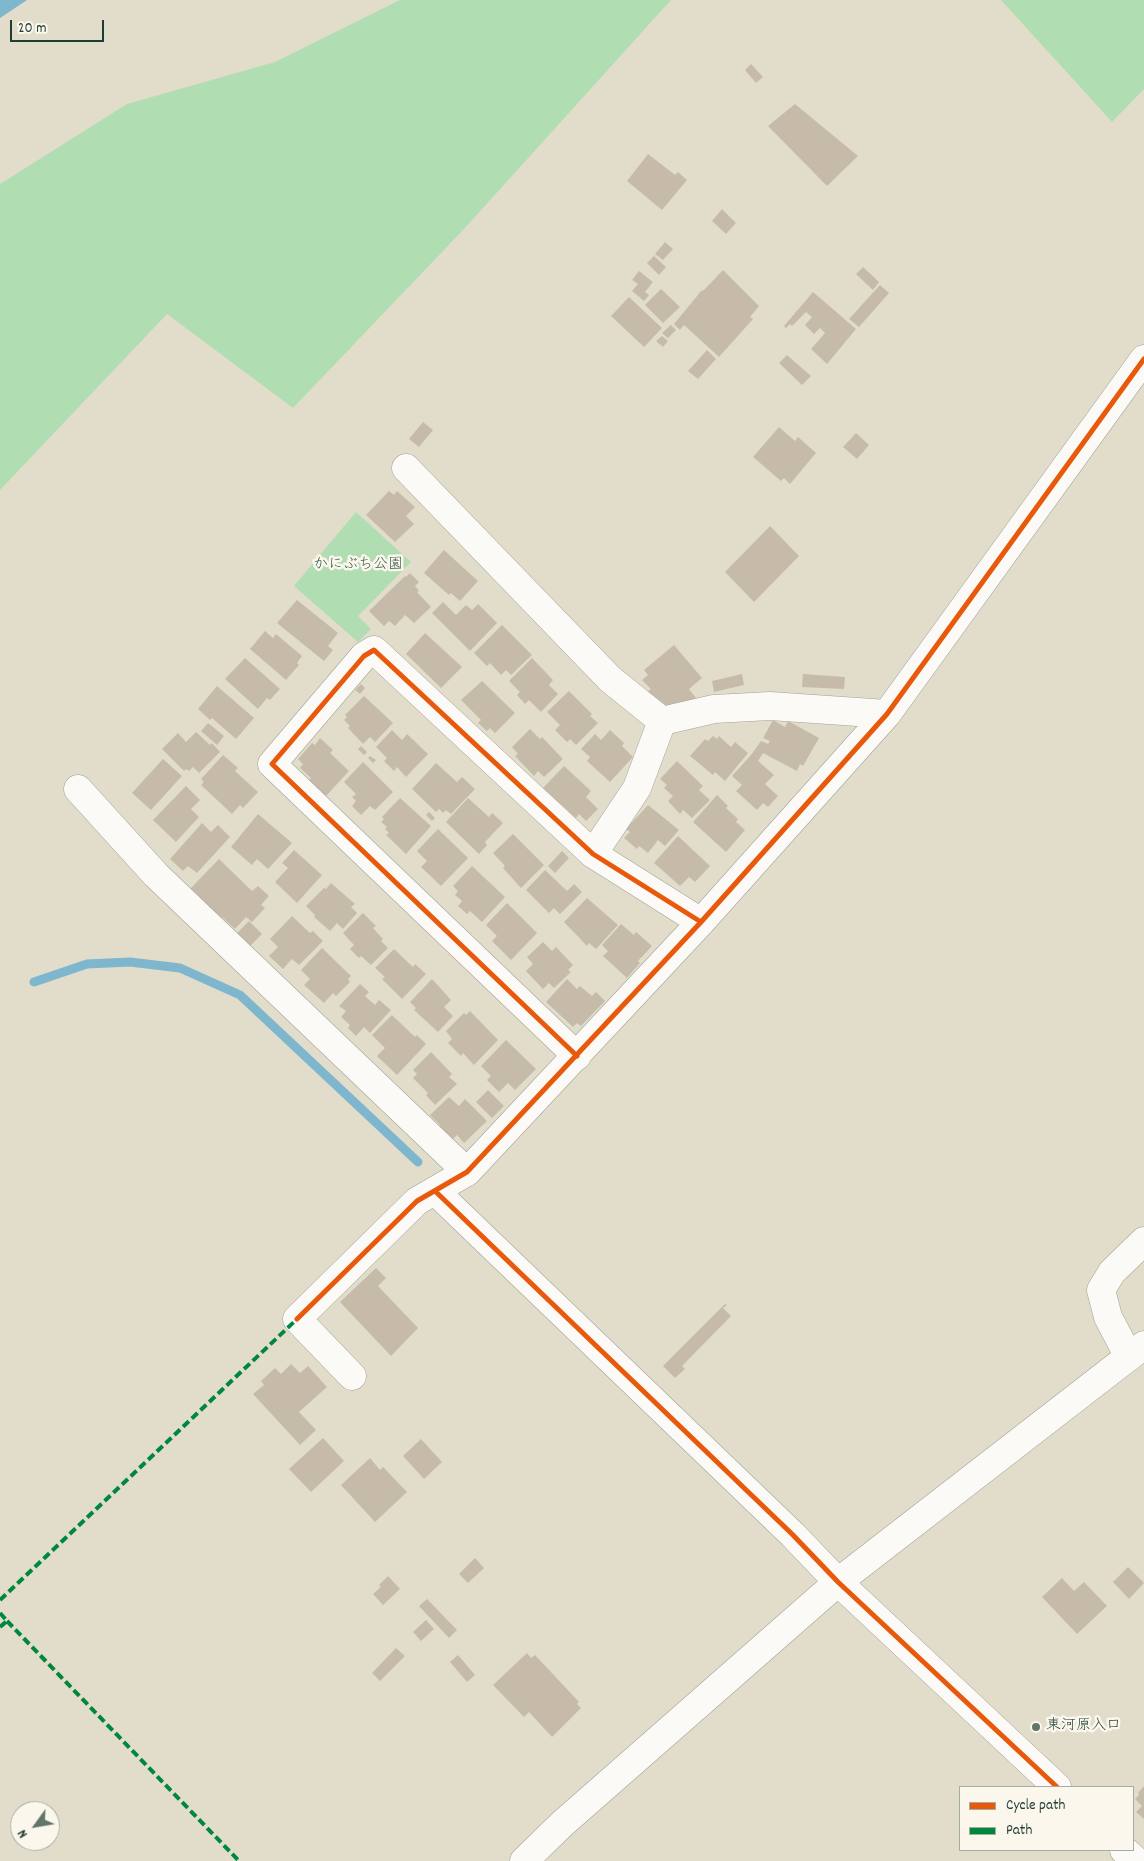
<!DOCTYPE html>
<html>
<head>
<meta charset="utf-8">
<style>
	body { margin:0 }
	#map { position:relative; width:1144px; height:1861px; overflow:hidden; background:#e2ddcb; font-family:Dekko,sans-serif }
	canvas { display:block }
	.legend { position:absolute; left:959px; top:1786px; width:175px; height:65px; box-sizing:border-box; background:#fbf7ec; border:1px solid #a3ada2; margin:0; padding:6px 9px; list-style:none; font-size:15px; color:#1f3d34 }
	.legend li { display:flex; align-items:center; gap:10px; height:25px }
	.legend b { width:25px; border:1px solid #a3ada2 }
	.north { position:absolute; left:10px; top:1801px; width:50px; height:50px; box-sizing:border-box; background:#fbf7ec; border:1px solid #a3ada2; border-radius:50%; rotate:238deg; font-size:14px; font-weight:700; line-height:20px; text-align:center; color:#1f3d34 }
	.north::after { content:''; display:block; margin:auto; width:18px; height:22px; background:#637569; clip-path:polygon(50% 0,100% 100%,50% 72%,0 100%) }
	.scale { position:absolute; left:10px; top:20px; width:94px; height:22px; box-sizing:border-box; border:2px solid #1f3d34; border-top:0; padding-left:6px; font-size:15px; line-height:18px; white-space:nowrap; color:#1f3d34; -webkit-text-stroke:4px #fbf7ec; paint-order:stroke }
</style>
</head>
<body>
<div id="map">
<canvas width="1144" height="1861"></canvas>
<ul class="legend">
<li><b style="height:6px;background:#e8590c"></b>Cycle path</li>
<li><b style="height:6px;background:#00873e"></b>Path</li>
</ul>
<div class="north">N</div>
<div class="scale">20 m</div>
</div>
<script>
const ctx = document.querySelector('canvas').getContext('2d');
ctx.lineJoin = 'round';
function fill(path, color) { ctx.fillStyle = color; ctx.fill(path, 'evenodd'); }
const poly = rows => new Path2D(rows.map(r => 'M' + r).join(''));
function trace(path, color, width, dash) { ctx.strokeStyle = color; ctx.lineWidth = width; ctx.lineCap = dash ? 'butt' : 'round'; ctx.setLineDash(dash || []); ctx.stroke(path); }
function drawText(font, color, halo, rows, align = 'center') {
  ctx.font = font + ' Dekko,"Klee One",sans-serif'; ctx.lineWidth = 5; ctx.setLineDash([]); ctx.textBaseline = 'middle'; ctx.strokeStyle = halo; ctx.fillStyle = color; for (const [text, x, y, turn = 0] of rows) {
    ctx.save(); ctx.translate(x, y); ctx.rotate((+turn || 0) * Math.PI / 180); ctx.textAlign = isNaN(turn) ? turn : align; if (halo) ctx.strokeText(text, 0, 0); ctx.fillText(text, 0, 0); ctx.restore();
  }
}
fill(poly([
	[400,0,671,0,464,229,293,408,167,314,0,490,0,184,127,104,275,62],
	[1001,0,1144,0,1144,89,1112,122],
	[356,512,411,562,358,616,371,629,358,642,294,586]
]), '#b1ddb3');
fill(poly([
	[0,0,27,0,0,18]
]), '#7eb6cd');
trace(poly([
	[34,982,87,964,130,962,180,968,240,995,418,1162]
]), '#7eb6cd', 9);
fill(poly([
	[751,64,763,77,756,83,745,70],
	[795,104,858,156,827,186,768,126],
	[648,154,675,175,678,172,687,180,662,210,627,181],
	[722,209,736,223,726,234,712,221],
	[665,242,673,249,663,260,655,254],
	[654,256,666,267,659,275,647,263],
	[863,267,879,282,873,290,856,274],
	[723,270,759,306,750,317,753,319,719,357,684,325,680,330,674,324,702,290,703,291],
	[639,271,653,282,645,292,649,295,644,301,632,291,638,284,632,280],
	[880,285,889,293,859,327,849,319],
	[661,289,680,307,663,323,645,305],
	[813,292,856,329,827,364,811,349,825,333,820,328,814,334,805,325,812,317,806,312,792,326,790,324,786,328,784,326],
	[629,297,662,328,644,347,611,316],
	[671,325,676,330,668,338,662,333],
	[662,336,668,341,663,347,656,341],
	[707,350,716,359,698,379,688,371],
	[787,355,811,376,802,385,779,363],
	[423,422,433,430,419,447,409,439],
	[779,427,795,441,798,437,816,453,790,484,784,478,781,481,753,457],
	[856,433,869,445,857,459,843,447],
	[389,491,394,495,397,491,415,507,406,516,414,524,395,542,366,515],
	[770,526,799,556,754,602,725,572],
	[444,550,478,581,460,601,451,593,449,595,424,573],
	[410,573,419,582,415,586,419,591,417,592,431,607,414,623,405,615,395,626,389,621,384,626,369,611,405,576,406,577],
	[297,600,338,633,328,646,333,650,324,661,277,623],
	[443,602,456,615,466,605,472,610,478,604,497,623,470,651,432,613],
	[502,625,532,655,511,675,506,670,501,675,490,663,487,666,474,653],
	[265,631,273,638,276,634,302,656,297,663,299,665,286,680,250,649],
	[425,633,462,667,441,688,406,654],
	[674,645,702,678,689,689,696,698,678,706,674,703,668,707,647,692,651,689,642,680,648,675,644,670],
	[245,658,280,689,270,700,267,698,258,709,225,679],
	[532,658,553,680,549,685,558,694,541,712,529,700,525,704,517,695,520,692,509,681],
	[742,674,744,685,714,692,712,681],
	[803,674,845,677,844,689,802,687],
	[482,681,515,713,495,733,490,728,487,731,478,723,481,720,461,700],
	[361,684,365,688,360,694,355,690],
	[217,686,254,718,236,739,212,718,210,720,198,709],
	[569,691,592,714,590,716,598,723,576,745,570,739,567,742,555,730,560,725,547,712],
	[364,696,393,723,375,742,370,737,363,744,348,728,350,726,344,720,347,717,345,715],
	[773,720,785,727,788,721,819,738,803,766,800,764,797,771,763,753,758,761,774,775,765,784,778,796,768,807,763,803,757,810,736,791,742,785,732,776,751,755,761,741,768,744,770,741,763,738],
	[208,723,224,736,217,745,201,731],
	[530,729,540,739,542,737,563,759,544,777,538,771,534,776,515,756,518,754,512,747],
	[392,730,402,740,407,734,428,754,406,777,397,767,394,771,384,761,387,758,376,747],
	[610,730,624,743,622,746,633,757,610,782,587,761,590,757,581,749,595,734,601,740],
	[196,732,210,745,212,743,220,752,199,773,193,767,189,771,186,769,184,771,162,749,178,733,186,742],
	[713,736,717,739,719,736,731,747,735,742,748,753,725,781,715,772,713,775,690,756,705,739,708,741],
	[320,738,333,750,330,753,349,771,326,796,309,780,311,778,300,768,303,764,298,759,312,743,315,745],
	[361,746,367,752,364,755,358,749],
	[223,755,238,768,235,771,258,792,243,808,240,805,232,814,201,785,204,782,201,779],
	[370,756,376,760,373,763,368,758],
	[163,759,182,776,151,810,132,793],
	[677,761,703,786,699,790,710,800,692,818,683,810,680,814,668,801,673,796,664,788,667,785,660,779],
	[363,762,393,792,375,810,370,806,361,815,352,806,356,801,352,797,356,794,344,782],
	[436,763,457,782,462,777,475,789,451,814,446,810,443,813,439,809,436,812,412,789],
	[564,766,591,791,586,797,598,809,586,821,579,814,576,818,543,788],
	[186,786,200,800,191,809,199,817,176,842,153,820],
	[717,795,728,806,726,808,738,819,736,822,745,830,726,852,693,822],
	[400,798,431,826,406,854,386,835,389,833,385,829,387,827,381,822,384,819,382,817],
	[468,798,489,817,492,813,503,823,485,842,487,845,479,854,446,822],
	[648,805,679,830,665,846,658,840,648,853,639,846,637,849,624,838,630,832,626,829],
	[429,812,435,818,432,821,426,815],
	[258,814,292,843,268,869,257,859,252,865,231,847],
	[202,823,211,832,218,825,230,837,197,873,188,866,183,871,170,859],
	[438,829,468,858,441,886,421,867,427,861,417,851],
	[513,834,544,865,521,888,503,868,505,866,493,853],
	[678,836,710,866,695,882,689,877,680,886,654,863],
	[294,850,322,875,297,903,275,882,288,868,282,863],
	[562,851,569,858,555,873,548,866],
	[219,859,252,891,258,886,269,896,261,905,265,908,252,922,246,917,235,929,222,917,219,921,188,891],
	[472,866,505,897,482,922,470,911,467,914,458,906,462,901,455,895,458,891,453,886],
	[545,870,567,891,574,884,582,892,560,914,554,908,549,913,526,890],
	[331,883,355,904,351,907,357,913,343,929,337,923,330,931,314,917,315,915,306,906,324,888,326,889],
	[587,898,618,925,596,949,589,943,587,946,564,922],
	[507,903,537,933,511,960,492,941,497,936,486,925],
	[363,913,376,926,373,928,383,939,381,941,388,948,371,965,361,956,359,958,350,949,354,945,343,933],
	[292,916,310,933,313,931,323,941,299,965,292,959,283,969,269,956,278,947,270,939],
	[249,921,262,934,247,949,234,936],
	[621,924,634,935,636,932,652,946,638,961,640,963,627,978,603,956,608,951,602,945],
	[543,942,552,951,556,947,573,965,568,970,571,972,554,988,549,983,543,989,526,971,533,964,527,957],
	[322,948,351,976,348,979,350,982,336,996,333,993,324,1003,304,985,310,979,301,970],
	[394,949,413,967,415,964,426,974,402,999,382,979,385,977,375,968],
	[432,979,451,1000,444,1007,453,1016,438,1032,414,1010,416,1008,410,1002],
	[567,979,577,989,580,986,592,996,596,992,605,1001,581,1026,577,1023,573,1027,546,1002],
	[360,984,369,992,365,996,375,1005,379,1000,391,1010,370,1033,364,1027,356,1036,348,1028,350,1025,341,1017,346,1011,339,1006],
	[470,1011,498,1040,474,1065,463,1053,461,1056,448,1043,452,1039,446,1031,464,1013,466,1015],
	[392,1015,415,1037,417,1035,426,1044,397,1075,377,1056,385,1048,372,1035],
	[506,1040,536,1069,515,1090,508,1083,499,1092,487,1080,491,1076,481,1066],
	[431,1052,452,1074,449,1077,457,1084,435,1105,426,1095,428,1093,413,1078,417,1074,413,1070],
	[488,1090,504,1106,492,1118,476,1102],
	[449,1097,459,1106,465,1099,487,1121,464,1143,457,1135,451,1141,438,1127,440,1125,430,1115],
	[376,1268,386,1278,378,1286,418,1328,391,1356,340,1302],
	[725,1304,727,1305,723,1308,731,1316,682,1366,685,1369,675,1378,663,1366],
	[291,1364,300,1373,308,1366,327,1387,299,1412,316,1430,300,1445,253,1394,264,1385,261,1381,275,1368,281,1374],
	[323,1438,344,1461,311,1492,289,1469],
	[421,1439,442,1462,424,1479,403,1456],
	[370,1458,380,1470,383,1467,407,1492,375,1522,341,1485],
	[475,1558,484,1568,468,1583,459,1574],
	[1128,1567,1144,1583,1129,1599,1113,1582],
	[388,1576,400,1589,383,1605,373,1594,381,1587,379,1585],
	[1062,1578,1074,1591,1084,1582,1107,1606,1077,1634,1042,1597],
	[427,1599,457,1630,449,1638,419,1606],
	[426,1620,434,1629,421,1641,413,1632],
	[396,1648,405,1656,380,1681,372,1673],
	[527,1653,531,1658,535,1655,579,1702,577,1704,581,1708,552,1737,529,1712,524,1717,493,1685],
	[458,1655,475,1675,467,1682,450,1662],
	[1144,1786,1144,1819,1136,1812,1142,1806,1135,1799,1139,1795,1138,1793]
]), '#c6bba9');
const minor = poly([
	[406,468,610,679,662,721],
	[662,721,714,709,770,706,887,714],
	[78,789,156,875,467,1172],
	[593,854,637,788,662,721],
	[577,1056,272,764,364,656,374,650,593,854,701,922],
	[435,1191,792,1534,838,1582,1057,1787],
	[1129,1357,1108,1317,1101,1290,1112,1272,1144,1241],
	[352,1376,297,1319,417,1201,467,1172,701,922,887,714,1144,359],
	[1124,1850,1136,1861],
	[524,1861,562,1824,838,1582,1144,1345]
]);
trace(minor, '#a1a297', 29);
trace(minor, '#fbfaf7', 28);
trace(poly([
	[0,1600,297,1319],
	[0,1613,7,1621,0,1627],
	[7,1621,239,1861]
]), '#00873e', 4, [8, 4]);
trace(poly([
	[577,1056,272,764,364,656,374,650,593,854,701,922],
	[435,1191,792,1534,838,1582,1057,1787],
	[297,1319,417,1201,467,1172,701,922,887,714,1144,359]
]), '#e8590c', 5);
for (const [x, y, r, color] of [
	[1036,1727,5,"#637569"]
]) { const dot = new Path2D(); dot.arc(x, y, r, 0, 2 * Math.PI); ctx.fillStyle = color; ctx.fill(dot); trace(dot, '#fbf7ec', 2); }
drawText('15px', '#345d4a', '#fbf7ec', [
	["かにぶち公園",358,566]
]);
drawText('15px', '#1f3d34', '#fbf7ec', [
	["東河原入口",1046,1727]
], 'left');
</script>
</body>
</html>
